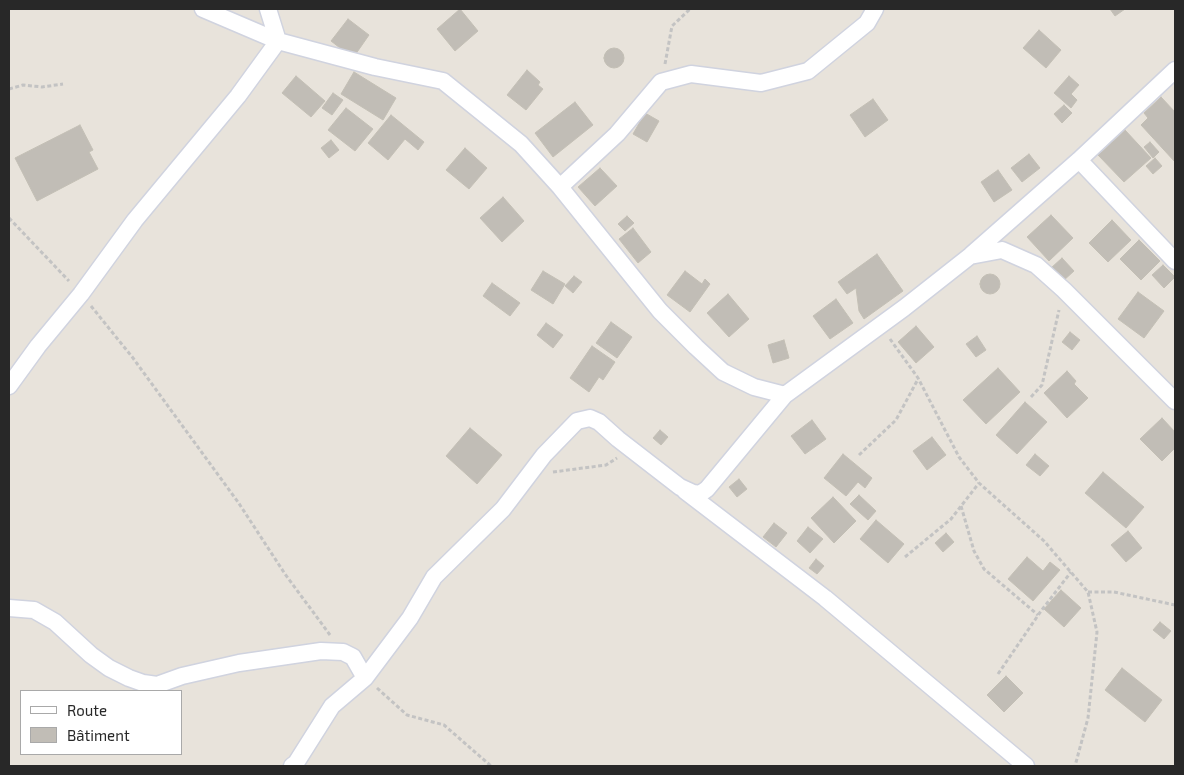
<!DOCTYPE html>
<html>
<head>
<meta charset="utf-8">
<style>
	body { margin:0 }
	#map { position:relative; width:1184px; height:775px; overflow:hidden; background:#e8e3db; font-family:"Exo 2",sans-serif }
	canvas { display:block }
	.frame { position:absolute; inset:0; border:10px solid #282828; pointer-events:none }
	.legend { position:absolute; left:20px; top:690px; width:162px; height:65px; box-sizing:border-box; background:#fff; border:1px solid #a9a9a9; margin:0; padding:6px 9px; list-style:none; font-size:15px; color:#282828 }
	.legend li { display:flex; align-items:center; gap:10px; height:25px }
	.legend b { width:25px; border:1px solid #a9a9a9 }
</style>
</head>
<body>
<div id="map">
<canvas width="1184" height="775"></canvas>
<div class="frame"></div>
<ul class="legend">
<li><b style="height:6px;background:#fff"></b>Route</li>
<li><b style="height:14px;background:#c1bdb6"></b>Bâtiment</li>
</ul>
</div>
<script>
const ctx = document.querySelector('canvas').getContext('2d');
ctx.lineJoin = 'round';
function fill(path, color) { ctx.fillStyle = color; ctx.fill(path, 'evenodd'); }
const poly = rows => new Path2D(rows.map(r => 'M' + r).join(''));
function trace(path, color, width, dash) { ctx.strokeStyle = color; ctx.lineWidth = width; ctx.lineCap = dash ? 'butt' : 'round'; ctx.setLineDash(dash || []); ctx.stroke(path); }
const building = poly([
	[460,9,478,31,455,51,437,29,460,9],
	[1110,9,1125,9,1115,16,1110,9],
	[348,19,369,35,353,58,331,41,348,19],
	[1039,30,1061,50,1046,68,1023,48,1039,30],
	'604 58a10 10 0 1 1 20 0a10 10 0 1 1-20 0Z',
	[527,70,540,82,538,85,543,89,526,110,507,95,527,70],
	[354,72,396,98,383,120,341,94,354,72],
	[296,76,325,101,311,117,282,93,296,76],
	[1069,76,1079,85,1071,94,1077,100,1071,108,1054,93,1069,76],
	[333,93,343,100,332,115,322,108,333,93],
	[1161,97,1175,112,1175,162,1141,125,1148,118,1144,113,1161,97],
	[873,99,888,120,865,137,850,115,873,99],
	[575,102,593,125,553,157,535,133,575,102],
	[1064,105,1072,113,1062,123,1054,114,1064,105],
	[346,108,373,129,355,151,328,130,346,108],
	[645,113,659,121,647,142,633,134,645,113],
	[391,115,424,142,418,150,405,139,388,160,368,143,391,115],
	[80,125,93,150,89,152,98,169,37,201,15,158,80,125],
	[1125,130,1151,158,1124,182,1098,155,1125,130],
	[331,140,339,150,329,158,321,148,331,140],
	[1150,142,1159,152,1153,158,1144,147,1150,142],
	[465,148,487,168,469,189,446,170,465,148],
	[1029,154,1040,168,1022,182,1011,168,1029,154],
	[1155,158,1162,166,1153,174,1146,166,1155,158],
	[600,168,617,186,595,206,578,187,600,168],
	[998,170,1012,190,994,202,981,182,998,170],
	[503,197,524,221,502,242,480,218,503,197],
	[1051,215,1073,238,1049,261,1027,237,1051,215],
	[627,216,634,223,625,231,618,224,627,216],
	[1112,220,1131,240,1108,262,1089,243,1112,220],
	[633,228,651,252,638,263,619,239,633,228],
	[1139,240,1160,261,1141,280,1120,259,1139,240],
	[877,254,903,291,864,319,859,311,856,288,847,294,838,282,877,254],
	[1062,258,1074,271,1063,281,1051,268,1062,258],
	[1163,265,1175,277,1164,288,1152,275,1163,265],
	[543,271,565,284,553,304,531,290,543,271],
	[685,271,702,284,705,279,710,284,690,312,667,295,685,271],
	'980 284a10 10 0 1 1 20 0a10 10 0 1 1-20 0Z',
	[574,276,582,282,573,293,565,286,574,276],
	[492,283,520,303,510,316,483,296,492,283],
	[1138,292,1164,311,1144,338,1118,319,1138,292],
	[728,294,749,319,729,337,707,313,728,294],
	[836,299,853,323,830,339,813,316,836,299],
	[611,322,632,337,617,358,596,343,611,322],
	[546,323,563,335,553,348,537,335,546,323],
	[916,326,934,347,916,363,898,342,916,326],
	[1070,332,1080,340,1072,350,1062,342,1070,332],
	[977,336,986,350,976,357,966,344,977,336],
	[784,340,789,358,773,363,768,345,784,340],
	[592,346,615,362,603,380,599,377,589,392,570,378,592,346],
	[998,368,1020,392,986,424,963,400,998,368],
	[1067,371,1076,381,1074,384,1088,398,1067,418,1044,393,1067,371],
	[1025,402,1047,422,1017,454,996,435,1025,402],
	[1162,418,1175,432,1175,448,1162,461,1140,439,1162,418],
	[812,420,826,439,805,454,791,436,812,420],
	[470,428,502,455,477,484,446,456,470,428],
	[660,430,668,437,661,445,653,438,660,430],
	[932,437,946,455,927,470,913,451,932,437],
	[843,454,872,478,865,488,858,482,846,496,824,478,843,454],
	[1035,454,1049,466,1040,476,1026,465,1035,454],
	[1103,472,1144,507,1126,528,1085,493,1103,472],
	[739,479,747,489,737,497,729,487,739,479],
	[859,495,876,511,868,520,850,504,859,495],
	[833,497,856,521,834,543,811,518,833,497],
	[876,520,904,544,888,563,860,539,876,520],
	[774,523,787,533,776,547,763,537,774,523],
	[808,527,823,539,810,553,797,541,808,527],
	[1128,531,1142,548,1126,562,1111,545,1128,531],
	[946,533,954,542,943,552,935,543,946,533],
	[1027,557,1043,571,1050,562,1060,570,1033,601,1008,579,1027,557],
	[816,559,824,566,817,574,809,568,816,559],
	[1061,590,1081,608,1064,627,1044,609,1061,590],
	[1160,622,1171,631,1164,639,1153,630,1160,622],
	[1122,668,1162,700,1145,722,1105,690,1122,668],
	[1006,676,1023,693,1004,712,987,695,1006,676]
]);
fill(building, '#c1bdb6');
trace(building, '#c3bfb5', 1);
const street = poly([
	[268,9,278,41,375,67,443,81,521,144,560,187,660,311,696,347,723,372,754,387,785,395,904,308,970,256,1002,250,1036,265,1064,290,1175,401],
	[1079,160,1175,261],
	[560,187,617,134,661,82,691,74,761,83,808,71,867,23,875,9],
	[971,255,1079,160,1175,70],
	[9,386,38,346,81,294,135,220,238,96,278,41,203,9],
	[685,491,825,598,1026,766],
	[9,608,34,610,55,622,91,655,109,668,129,678,143,683,157,685,182,676,239,663,321,651,343,652,353,657,365,678,410,618,434,577,503,509,544,455,577,421,590,418,599,422,618,439,680,487,693,493,700,494,707,489,785,395],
	[292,766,296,763,332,706,365,678]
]);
trace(street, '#d0d3df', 19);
trace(poly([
	[665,64,672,26,690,9],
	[9,89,23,85,42,87,63,84],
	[9,218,69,281],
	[91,306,133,358,238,502,285,574,330,635],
	[890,339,918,378,959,457,979,483,1044,541,1088,592,1097,632,1088,718,1075,766],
	[1031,397,1042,385,1059,310],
	[859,455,896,420,918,379],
	[553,472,606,465,617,458],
	[961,506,974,551,984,569,1038,615],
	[905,557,951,519,979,483],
	[1088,592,1114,592,1175,605],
	[998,674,1041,611,1071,572],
	[377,688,407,715,444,725,491,766]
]), '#c3c3c3', 3, [4, 2.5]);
trace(street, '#fff', 16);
</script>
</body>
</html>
